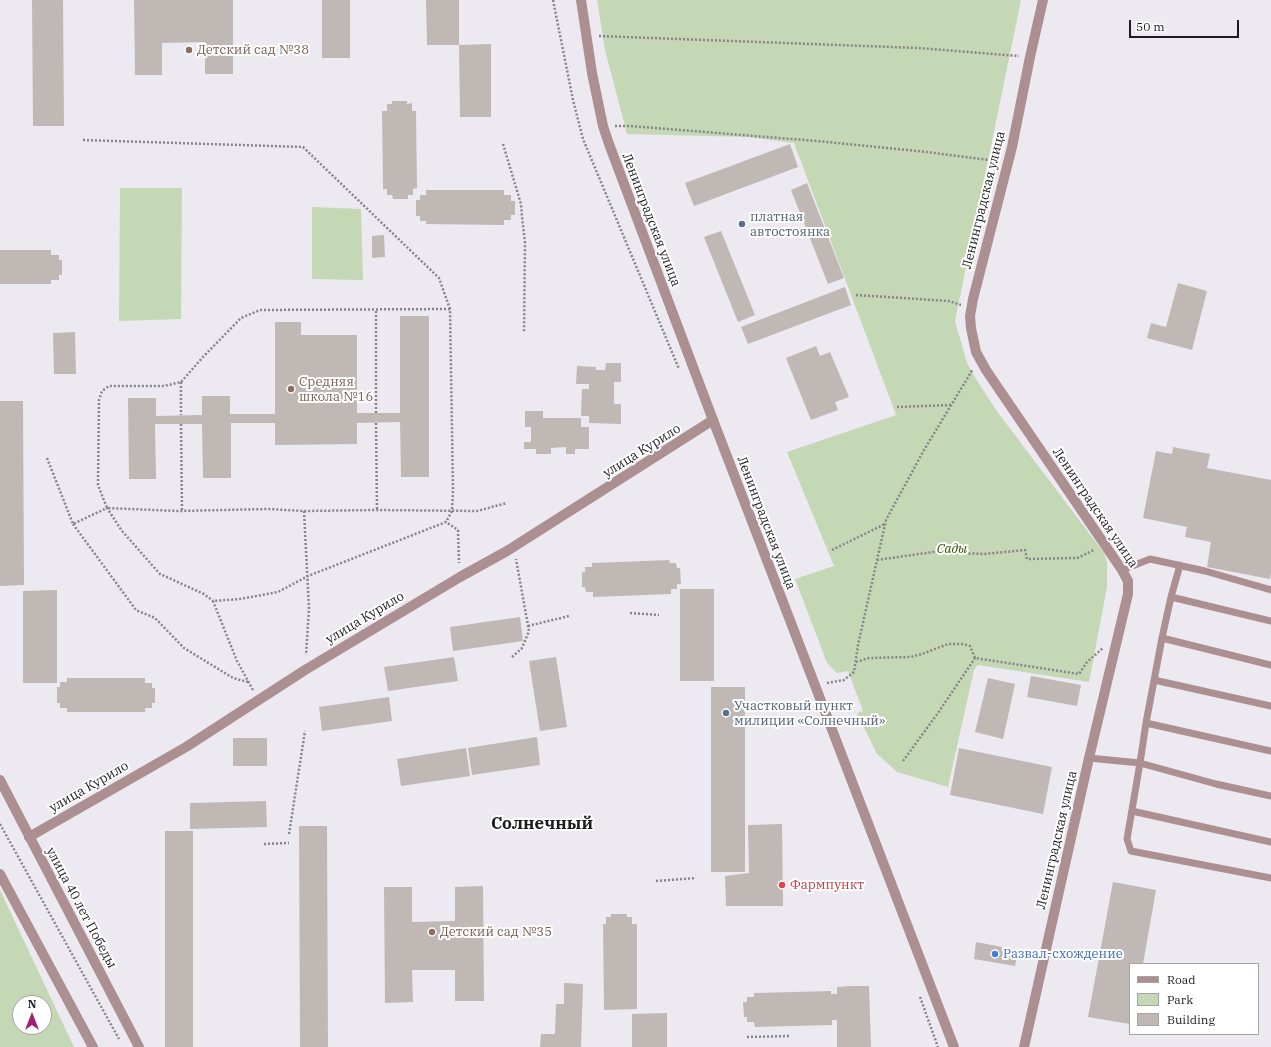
<!DOCTYPE html>
<html>
<head>
<meta charset="utf-8">
<style>
	body { margin:0 }
	#map { position:relative; width:1271px; height:1047px; overflow:hidden; background:#ede9f1; font-family:"IBM Plex Serif",serif }
	canvas { display:block }
	.legend { position:absolute; left:1129px; top:963px; width:130px; height:72px; box-sizing:border-box; background:#fff; border:1px solid #a4a4a5; margin:0; padding:5px 7px; list-style:none; font-size:12px; color:#1c1b1e }
	.legend li { display:flex; align-items:center; gap:8px; height:20px }
	.legend b { width:20px; border:1px solid #a4a4a5 }
	.north { position:absolute; left:12px; top:995px; width:40px; height:40px; box-sizing:border-box; background:#fff; border:1px solid #a4a4a5; border-radius:50%; rotate:0deg; font-size:11px; font-weight:700; line-height:16px; text-align:center; color:#1c1b1e }
	.north::after { content:''; display:block; margin:auto; width:14px; height:18px; background:#9d1e72; clip-path:polygon(50% 0,100% 100%,50% 72%,0 100%) }
	.scale { position:absolute; left:1129px; top:20px; width:110px; height:18px; box-sizing:border-box; border:2px solid #1c1b1e; border-top:0; padding-left:5px; font-size:12px; line-height:14px; white-space:nowrap; color:#1c1b1e; -webkit-text-stroke:3px #fff; paint-order:stroke }
</style>
</head>
<body>
<div id="map">
<canvas width="1271" height="1047"></canvas>
<ul class="legend">
<li><b style="height:5px;background:#ac8f91"></b>Road</li>
<li><b style="height:11px;background:#c4d8b6"></b>Park</li>
<li><b style="height:11px;background:#c0b8b5"></b>Building</li>
</ul>
<div class="north">N</div>
<div class="scale">50 m</div>
</div>
<script>
const ctx = document.querySelector('canvas').getContext('2d');
ctx.lineJoin = 'round';
function fill(path, color) { ctx.fillStyle = color; ctx.fill(path, 'evenodd'); }
const poly = rows => new Path2D(rows.map(r => 'M' + r).join(''));
function trace(path, color, width, dash) { ctx.strokeStyle = color; ctx.lineWidth = width; ctx.lineCap = dash ? 'butt' : 'round'; ctx.setLineDash(dash || []); ctx.stroke(path); }
function drawText(font, color, halo, rows, align = 'center') {
  ctx.font = font + ' "IBM Plex Serif",serif'; ctx.lineWidth = 4; ctx.setLineDash([]); ctx.textBaseline = 'middle'; ctx.strokeStyle = halo; ctx.fillStyle = color; for (const [text, x, y, turn = 0] of rows) {
    ctx.save(); ctx.translate(x, y); ctx.rotate((+turn || 0) * Math.PI / 180); ctx.textAlign = isNaN(turn) ? turn : align; if (halo) ctx.strokeText(text, 0, 0); ctx.fillText(text, 0, 0); ctx.restore();
  }
}
fill(poly([
	[597,0,1021,0,955,321,967,363,976,379,996,410,1104,553,1107,562,1107,587,1089,682,978,665,974,670,948,787,897,772,877,754,857,713,863,711,848,671,837,673,827,663,795,579,834,566,787,452,896,415,794,143,747,137,627,134,605,50],
	[120,188,182,188,181,319,119,321],
	[312,207,361,209,363,280,312,279],
	[0,890,74,1047,0,1047],
	[20,1003,44,1003,44,1027,20,1027]
]), '#c4d8b6');
fill(poly([
	[32,0,63,0,64,126,33,126],
	[134,0,233,0,233,74,205,74,205,42,162,43,162,75,135,75],
	[322,0,350,0,350,58,322,58],
	[426,0,459,0,459,45,427,45],
	[491,44,491,117,460,117,459,45],
	[392,101,407,101,407,104,412,103,412,111,416,111,417,188,413,189,413,195,408,195,408,199,393,199,392,195,387,195,387,189,383,189,382,111,387,111,387,104,392,104],
	[790,144,798,167,694,206,685,183],
	[807,183,844,278,828,284,791,190],
	[426,190,504,190,504,195,511,195,511,201,515,201,515,215,511,215,511,220,504,220,504,225,426,224,426,221,420,221,420,216,416,216,416,200,420,200,420,195,426,195],
	[721,231,755,315,738,322,704,237],
	[384,235,385,257,372,258,372,236],
	[0,250,51,250,51,255,59,255,59,260,62,260,62,275,59,275,59,280,51,280,51,284,0,284],
	[1178,283,1207,291,1192,350,1147,338,1151,323,1166,327],
	[845,287,851,305,748,344,741,327],
	[400,316,429,316,429,477,401,477,400,422,357,423,357,444,275,445,275,423,231,423,231,478,203,478,202,424,155,424,156,479,129,479,128,398,156,398,156,416,202,415,202,396,230,396,230,414,275,414,275,322,301,322,301,335,357,335,357,413,400,413],
	[75,332,76,374,54,374,53,333],
	[816,346,820,356,830,352,849,397,835,402,838,410,811,420,786,358],
	[606,363,621,363,621,382,614,382,614,404,621,404,621,424,589,423,589,416,581,416,582,389,589,389,589,384,576,384,577,366,596,367,596,370,605,370],
	[0,401,23,401,24,585,0,586],
	[525,411,543,411,543,418,581,418,581,427,589,427,589,449,575,449,575,454,566,454,566,447,551,448,551,454,536,454,536,449,524,449,524,442,531,442,531,427,525,427],
	[1173,447,1210,454,1207,468,1271,480,1271,573,1270,579,1207,567,1211,542,1185,537,1187,527,1143,518,1156,451,1172,454],
	[669,560,670,563,676,563,677,568,680,568,681,584,677,584,677,589,671,589,671,594,593,597,593,592,586,592,585,587,582,587,582,572,585,572,585,567,592,567,592,563],
	[680,589,714,589,714,681,680,681],
	[57,590,57,683,23,683,23,591],
	[520,617,523,641,453,651,450,627],
	[454,657,458,681,388,691,384,667],
	[556,657,567,727,540,731,529,661],
	[1031,676,1081,685,1077,706,1027,697],
	[67,678,145,678,145,683,152,683,152,688,155,688,155,703,152,703,152,708,145,708,145,712,67,712,67,708,60,708,60,703,57,703,57,687,60,687,60,682,67,682],
	[988,678,1015,684,1003,739,975,732],
	[711,687,745,687,745,872,711,872],
	[389,697,392,721,322,731,319,707],
	[537,737,540,765,472,775,468,748],
	[233,738,267,738,267,766,233,766],
	[466,748,470,776,401,786,397,759],
	[959,748,1052,767,1043,814,950,795],
	[266,801,267,827,190,829,190,803],
	[782,824,783,906,726,906,725,876,749,873,748,825],
	[299,826,327,826,328,1047,300,1047],
	[165,831,193,831,193,1047,165,1047],
	[1113,882,1156,890,1143,964,1130,964,1130,1024,1088,1017],
	[483,886,484,1001,455,1001,455,970,412,970,413,1002,385,1003,384,887,412,887,412,922,455,921,455,887],
	[611,914,627,914,627,917,632,917,632,924,637,924,637,1009,604,1010,603,924,606,924,606,917,611,917],
	[976,942,1018,950,1015,966,974,959],
	[564,983,583,984,581,1047,540,1047,541,1034,555,1034,556,1004,564,1004],
	[851,986,869,986,871,1047,837,1047,837,1020,832,1020,832,1025,755,1027,754,1022,747,1022,747,1017,744,1017,743,1002,747,1002,747,997,754,997,754,993,831,991,831,994,837,994,837,987],
	[667,1013,667,1047,632,1047,632,1014]
]), '#c0b8b5');
trace(poly([
	[553,0,573,100,583,139,679,369],
	[599,36,918,48,1019,56],
	[615,126,630,126,817,141,927,152,997,161],
	[83,140,303,147,439,278,450,309,453,491,452,511,446,522],
	[503,144,521,204,522,217,525,243,524,332],
	[856,295,949,301,961,305],
	[450,309,260,310,241,318,203,357,181,382,164,386,109,386,102,391,99,400,98,485,107,508,178,511,268,509,304,511,377,510,477,511,507,503],
	[181,382,181,415],
	[897,407,951,405],
	[376,413,376,309],
	[376,423,377,510],
	[181,424,182,511],
	[47,458,73,524,107,508,122,531,160,574,204,594,213,601],
	[304,511,309,609,306,655],
	[73,524,136,610,155,618,184,648,233,678,248,682],
	[832,550,885,524],
	[877,560,933,552,984,554,1025,550,1027,559,1077,558,1094,550],
	[630,613,659,615],
	[528,626,569,616],
	[512,657,522,648,529,631,516,559],
	[856,662,869,658,911,657,922,654,948,644,962,644,970,646,975,658,1079,674,1087,662,1103,648],
	[827,683,844,680,854,672,858,645,886,520,924,450,973,369],
	[253,690,237,661,213,601,240,599,278,592,308,576,446,522,458,530,459,563],
	[903,761,938,713,975,658],
	[0,824,119,1039],
	[289,834,305,731],
	[264,844,289,843],
	[656,881,696,878],
	[920,997,938,1047],
	[747,1037,789,1036]
]), '#868389', 2.5, [2, 2]);
trace(poly([
	[1122,570,1150,559,1205,571,1271,590],
	[1171,597,1271,621],
	[1162,638,1271,665],
	[1154,680,1271,706],
	[1146,723,1271,751],
	[1089,758,1140,763,1146,723,1162,638,1171,597,1180,565],
	[1271,796,1216,784,1140,763,1127,839,1131,851,1271,878],
	[1132,811,1271,842]
]), '#ac8f91', 7);
trace(poly([
	[29,837,186,747,305,670,460,577,507,551,713,420],
	[1024,1047,1089,758,1128,594,1128,581,1122,570,986,370,976,352,971,328,970,316,973,299,1012,147,1030,57,1043,0]
]), '#ac8f91', 10);
trace(poly([
	[581,0,592,73,603,126,609,144,713,420,954,1047],
	[0,780,139,1047],
	[0,874,93,1047]
]), '#ac8f91', 10);
for (const [x, y, r, color] of [
	[189,50,4,"#8d6e63"],
	[742,224,4,"#5c6f8a"],
	[291,389,4,"#8d6e63"],
	[726,713,4,"#5c6f8a"],
	[782,885,4,"#e0444e"],
	[432,932,4,"#8d6e63"],
	[995,954,4,"#3f7fe0"]
]) { const dot = new Path2D(); dot.arc(x, y, r, 0, 2 * Math.PI); ctx.fillStyle = color; ctx.fill(dot); trace(dot, '#fff', 1.5); }
drawText('13px', '#785e54', '#fff', [
	["Детский сад №38",197,50],
	["Средняя",299,382],
	["школа №16",299,397],
	["Детский сад №35",440,932]
], 'left');
drawText('13px', '#1c1b1e', '#fff', [
	["Ленинградская улица",984,200,-76],
	["Ленинградская улица",651,220,69],
	["улица Курило",642,451,-32],
	["Ленинградская улица",1095,508,56],
	["Ленинградская улица",766,523,69],
	["улица Курило",365,618,-31],
	["улица Курило",89,787,-30],
	["Ленинградская улица",1057,840,-77],
	["улица 40 лет Победы",81,908,62]
]);
drawText('13px', '#4e5e75', '#fff', [
	["платная",750,217],
	["автостоянка",750,232],
	["Участковый пункт",734,706],
	["милиции «Солнечный»",734,721]
], 'left');
drawText('italic 13px', '#2d5101', '#fff', [
	["Сады",952,549]
]);
drawText('13px', '#be3a42', '#fff', [
	["Фармпункт",790,885]
], 'left');
drawText('13px', '#366cbe', '#fff', [
	["Развал-схождение",1003,954]
], 'left');
drawText('bold 17px', '#1c1b1e', '#fff', [
	["Солнечный",542,824]
]);
</script>
</body>
</html>
